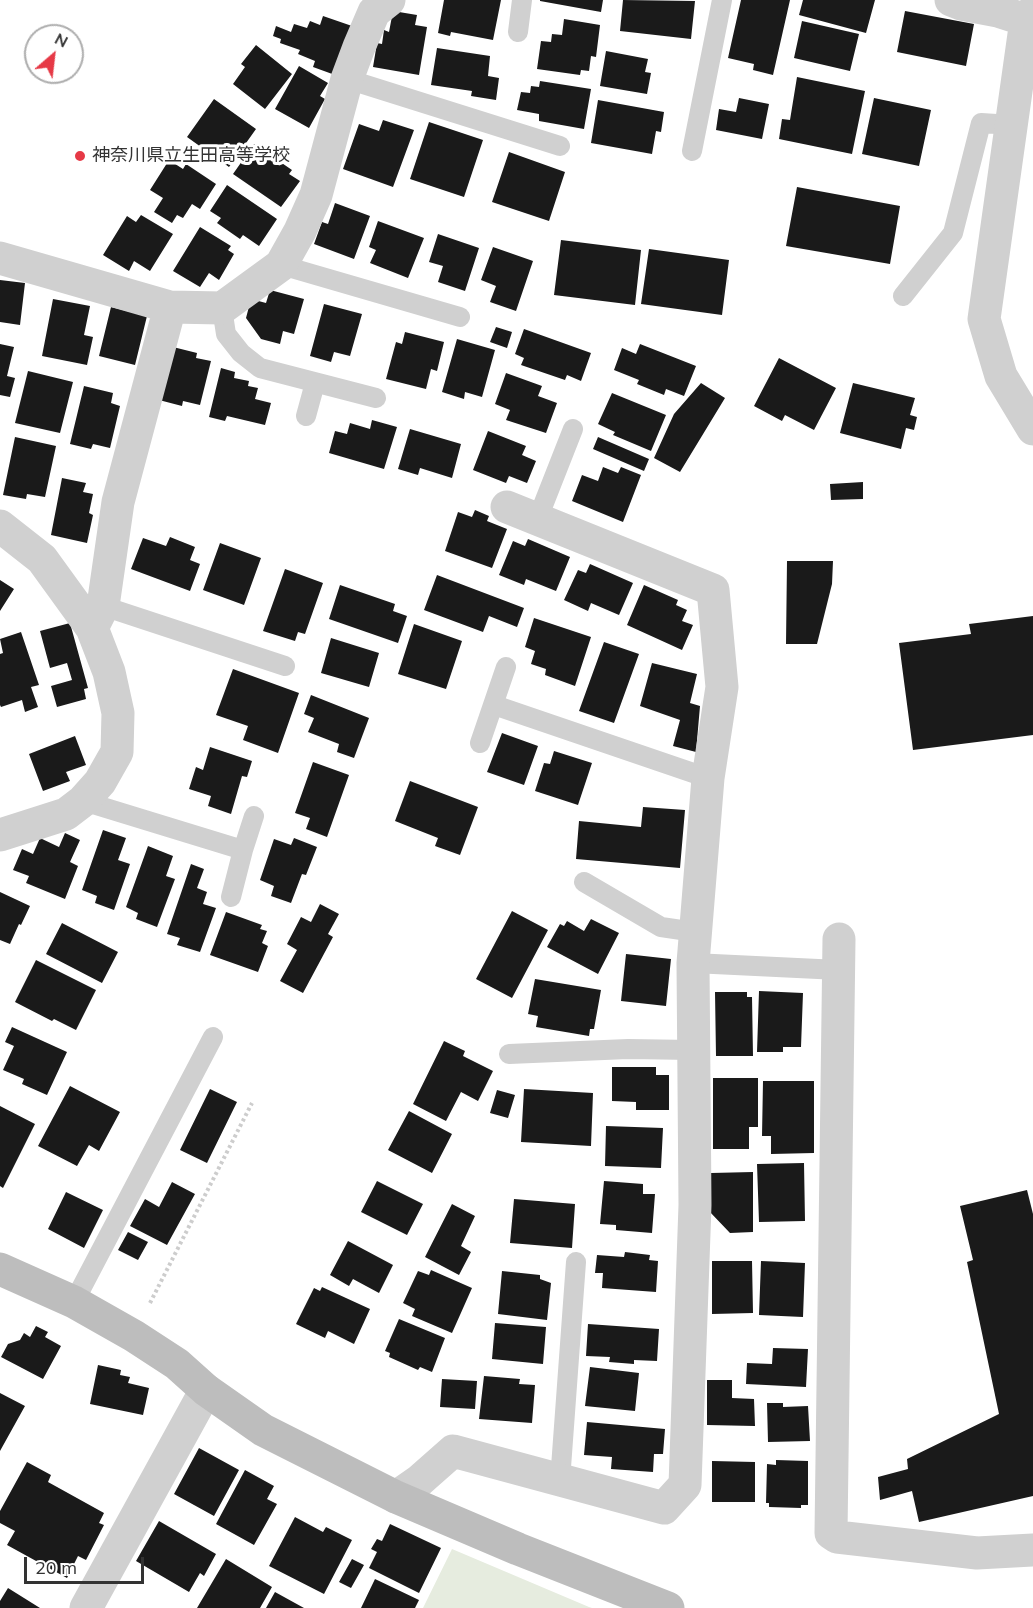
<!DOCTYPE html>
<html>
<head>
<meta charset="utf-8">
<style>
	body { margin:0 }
	#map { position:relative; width:1033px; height:1608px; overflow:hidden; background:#fff; font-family:Mulish,sans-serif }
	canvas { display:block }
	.north { position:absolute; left:24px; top:24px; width:60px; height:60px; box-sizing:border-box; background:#fff; border:2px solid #adadad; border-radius:50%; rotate:28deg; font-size:16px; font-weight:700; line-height:24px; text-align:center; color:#333 }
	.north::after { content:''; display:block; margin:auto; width:21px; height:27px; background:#e63946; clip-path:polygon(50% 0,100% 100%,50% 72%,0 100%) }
	.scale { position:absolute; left:24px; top:1557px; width:120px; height:27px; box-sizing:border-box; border:3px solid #333; border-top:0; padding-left:8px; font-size:18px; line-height:21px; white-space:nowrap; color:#333; -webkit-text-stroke:4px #fff; paint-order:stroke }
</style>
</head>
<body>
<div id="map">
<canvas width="1033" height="1608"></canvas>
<div class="north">N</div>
<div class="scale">20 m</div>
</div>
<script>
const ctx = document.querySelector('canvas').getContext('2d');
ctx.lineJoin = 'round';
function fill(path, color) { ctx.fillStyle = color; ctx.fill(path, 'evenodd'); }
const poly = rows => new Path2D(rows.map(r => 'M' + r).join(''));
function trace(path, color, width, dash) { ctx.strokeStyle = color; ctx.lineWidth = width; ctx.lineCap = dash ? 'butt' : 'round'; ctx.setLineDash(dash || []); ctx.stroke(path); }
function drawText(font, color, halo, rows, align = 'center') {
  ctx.font = font + ' Mulish,"Noto Sans JP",sans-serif'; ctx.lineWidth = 6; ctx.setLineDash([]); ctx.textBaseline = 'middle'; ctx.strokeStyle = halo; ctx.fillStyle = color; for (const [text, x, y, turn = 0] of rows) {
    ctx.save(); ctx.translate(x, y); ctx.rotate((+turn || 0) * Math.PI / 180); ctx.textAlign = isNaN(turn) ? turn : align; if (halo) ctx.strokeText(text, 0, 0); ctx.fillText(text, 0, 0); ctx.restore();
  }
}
fill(poly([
	[452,1549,589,1607,592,1608,423,1608]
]), '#e6ecdf');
fill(poly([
	[444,0,501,0,493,40,451,32,450,36,438,33],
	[540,0,603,0,601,12,540,1],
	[623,0,695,1,691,39,620,31],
	[741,0,790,0,773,75,753,70,754,64,728,58],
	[803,0,875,0,866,33,799,15],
	[393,11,417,15,415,25,427,27,419,75,373,67,377,43,382,44,384,30,389,32],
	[905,11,974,24,966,66,897,52],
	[323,16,352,26,335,75,313,67,315,61,298,54,300,50,280,43,281,39,273,36,276,26,291,32,294,24,307,28,310,21,320,25],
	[564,19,600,25,596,57,591,56,589,71,581,70,580,75,537,69,541,41,551,42,552,34,562,35],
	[802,21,859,34,850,71,794,58],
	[256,45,292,74,265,109,233,84,245,67,241,64],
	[437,48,490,56,488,76,499,78,496,100,471,96,472,91,431,85],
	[606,51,648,59,645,72,651,73,647,94,600,86],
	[299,66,328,83,320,96,325,99,309,128,275,109],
	[797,77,865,91,852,154,779,139,782,119,790,120],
	[540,81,591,89,584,129,539,121,539,114,517,110,521,92,530,93,531,86,539,87],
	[739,98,769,104,762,139,716,130,719,109,736,112],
	[874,98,931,110,919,166,862,154],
	[214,99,256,129,229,167,187,137],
	[598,100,664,112,661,132,656,131,652,154,591,143],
	[383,120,414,130,393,187,343,169,359,124,379,131],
	[429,122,483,140,464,197,410,179],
	[254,144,292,170,289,174,300,181,281,207,233,174],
	[509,152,565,172,549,221,492,202],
	[169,160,183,169,186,164,216,184,200,209,192,204,183,218,177,215,172,223,154,212,163,198,150,190],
	[227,185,277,219,259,246,243,235,240,239,217,223,221,218,210,211],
	[797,187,900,206,890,264,786,246],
	[335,203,370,216,354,259,314,244,322,222,328,224],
	[141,215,173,234,150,271,134,261,129,271,103,255,127,216,136,222],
	[378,221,424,238,408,278,370,263,376,250,369,247],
	[200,227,231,246,228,250,234,254,219,280,209,273,200,287,173,271],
	[438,234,479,248,465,291,438,282,443,266,429,262],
	[561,240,641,250,635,305,554,295],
	[493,247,533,261,516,311,490,302,496,286,481,280],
	[649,249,729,260,722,315,641,304],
	[0,280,25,283,20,325,0,322],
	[270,290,304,299,294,334,283,331,280,344,261,339,246,318,251,299,266,303],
	[53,299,90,306,84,335,93,337,87,365,42,356],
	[324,304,362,314,350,356,334,352,331,362,310,356],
	[111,307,147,316,135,365,99,356],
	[496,327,512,332,507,348,490,342],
	[524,329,591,353,581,381,567,375,565,380,521,365,524,358,515,354],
	[405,332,444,342,437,371,431,369,426,389,386,379,396,342,402,344],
	[457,339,495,350,482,397,465,392,464,399,442,392],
	[0,344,14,347,7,376,15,378,10,397,0,395],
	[640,344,696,366,684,396,666,389,664,395,637,384,639,380,614,370,622,348,636,354],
	[173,347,197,353,196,358,211,361,200,405,183,401,182,406,159,400],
	[779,358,836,388,814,430,785,415,782,421,754,406],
	[221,368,235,372,234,378,249,381,248,386,258,388,255,399,271,403,265,425,227,416,225,421,209,417],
	[28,371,73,382,60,433,15,423],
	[506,373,542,386,538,396,557,403,546,433,506,420,510,410,495,404],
	[701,383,725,398,680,472,654,458,674,414],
	[853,383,915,398,910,415,917,417,914,430,906,428,901,449,840,433],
	[84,386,113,393,111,403,120,406,110,448,93,444,91,449,70,444],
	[612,393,666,415,651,451,613,435,615,432,598,424],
	[372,420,397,427,384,469,329,453,335,431,347,434,350,423,370,429],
	[410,429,461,444,452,478,420,468,418,475,398,469],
	[488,431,526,446,522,455,536,461,527,483,509,476,506,483,473,470],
	[15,437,56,446,45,497,27,494,26,499,3,495],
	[598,437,649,459,644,471,593,449],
	[603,467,618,473,621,467,641,475,623,522,572,501,582,475,598,481],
	[62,478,86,483,83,492,93,494,89,513,93,515,87,543,51,535],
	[863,482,863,499,831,500,830,484],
	[475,510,489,516,487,521,507,529,492,568,445,551,458,512,472,517],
	[170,537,195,547,190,560,200,564,190,591,131,569,143,538,166,546],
	[528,539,570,557,556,591,526,579,524,585,499,575,513,541,525,546],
	[220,543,261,558,244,605,203,590],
	[787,561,833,561,832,584,817,644,786,644],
	[590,564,633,583,619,615,591,603,588,611,564,600,578,570,586,573],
	[285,569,323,583,305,634,298,632,295,641,263,631],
	[437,575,524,608,517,627,489,616,483,632,424,610],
	[0,580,14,589,0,611],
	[340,585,395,604,393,611,407,616,398,643,329,619],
	[644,585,678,600,676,605,687,610,682,621,693,625,682,650,627,625],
	[1033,616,1033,735,913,750,899,643,971,634,969,624],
	[534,618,591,637,575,686,545,675,546,669,531,664,535,651,525,647],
	[70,623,88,688,84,689,86,699,57,707,51,686,72,680,67,663,50,668,40,631],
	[414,624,462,641,446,689,398,674],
	[21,632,39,685,31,687,38,707,25,712,22,700,1,707,0,705,0,654,3,653,0,639],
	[331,638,379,653,369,687,321,673],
	[604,642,639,654,614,723,579,711],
	[652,663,697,674,690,703,700,706,696,752,673,746,680,720,640,706],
	[233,669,299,693,278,753,243,740,248,726,216,715],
	[311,695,369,718,354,758,337,752,339,744,308,732,314,718,304,714],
	[502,733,538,746,524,785,487,772],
	[75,736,86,765,66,772,70,781,43,791,29,754],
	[210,747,252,761,247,777,242,776,231,814,208,806,211,796,189,789,196,767,203,770],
	[554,751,592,763,578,805,535,791,544,763,550,764],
	[313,762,349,775,327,837,306,829,310,818,295,813],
	[410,781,478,807,460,855,435,846,438,838,395,821],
	[643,807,685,810,680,868,576,859,579,821,641,827],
	[103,830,126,838,118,860,130,864,114,910,95,903,97,896,82,890],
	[65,833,80,840,70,862,78,866,65,899,26,883,29,876,13,870,22,849,33,854,40,838,59,847],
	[294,838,317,847,306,875,302,874,291,903,271,896,274,886,260,880,274,839,291,845],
	[148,846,173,856,166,876,175,879,157,927,136,919,138,913,126,907],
	[191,864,204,869,197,888,207,892,203,904,216,908,200,952,177,945,180,938,167,934],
	[0,892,30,906,21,925,19,924,10,944,0,940],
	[320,904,339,914,328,934,333,937,303,993,280,981,297,950,287,944,301,917,311,922],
	[512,911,548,930,512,998,476,979],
	[226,912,262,925,260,929,267,931,262,943,268,946,258,972,210,955],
	[591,919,619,933,598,974,547,947,560,924,564,926,567,921,584,931],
	[62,923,118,952,102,983,46,954],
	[626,954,671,959,666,1006,621,1001],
	[36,960,96,990,76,1030,54,1019,52,1021,15,1002],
	[535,979,601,990,594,1029,590,1029,589,1036,536,1027,538,1016,528,1014],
	[759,991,803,993,801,1047,783,1047,783,1052,757,1052],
	[715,992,747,992,747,997,752,997,753,1056,716,1056],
	[12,1027,67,1052,47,1095,22,1084,24,1079,3,1070,14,1046,5,1042],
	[444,1041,465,1051,463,1056,493,1071,478,1101,461,1092,446,1121,413,1104],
	[612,1067,656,1067,656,1075,669,1075,669,1110,636,1110,636,1102,612,1101],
	[713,1078,758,1078,758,1127,749,1127,749,1149,713,1149],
	[763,1081,814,1081,814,1153,771,1154,771,1136,762,1136],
	[70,1086,120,1112,99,1151,89,1145,77,1166,38,1146],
	[210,1089,237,1102,207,1163,180,1150],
	[524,1089,593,1093,591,1146,521,1142],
	[497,1090,515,1095,508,1118,490,1113],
	[0,1106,35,1124,3,1188,0,1186],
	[409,1111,452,1134,432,1173,388,1150],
	[606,1126,663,1128,661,1168,605,1166],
	[804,1163,805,1221,759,1222,757,1164],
	[753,1172,753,1232,730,1233,709,1211,711,1173],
	[377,1181,423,1204,407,1235,361,1212],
	[604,1181,643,1184,643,1194,655,1194,652,1233,616,1230,616,1225,600,1224],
	[172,1182,195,1194,167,1245,130,1226,145,1199,159,1207],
	[1027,1190,1033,1214,1033,1496,919,1522,912,1491,880,1500,878,1477,908,1469,907,1459,999,1414,967,1262,973,1260,960,1206],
	[66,1192,103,1210,84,1248,48,1229],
	[514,1199,575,1204,572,1248,510,1243],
	[452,1204,475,1216,461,1246,471,1252,459,1275,425,1257],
	[128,1232,148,1242,138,1260,118,1250],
	[348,1241,393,1265,379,1293,353,1279,349,1286,330,1275],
	[625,1252,650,1255,649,1260,658,1261,656,1292,602,1288,603,1273,595,1273,597,1255,624,1257],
	[712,1261,752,1261,753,1313,712,1314],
	[761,1261,805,1263,803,1317,759,1315],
	[431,1270,472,1288,452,1333,412,1316,415,1309,403,1303,418,1271,429,1275],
	[502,1271,540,1275,540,1279,551,1283,547,1320,498,1314],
	[322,1287,370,1309,354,1344,328,1331,325,1338,296,1324,314,1288,320,1291],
	[399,1319,445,1338,432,1372,420,1367,418,1370,389,1357,390,1353,385,1351],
	[495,1323,546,1327,543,1364,492,1359],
	[588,1324,659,1329,657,1361,634,1360,634,1364,609,1362,610,1357,586,1356],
	[36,1326,48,1332,45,1337,61,1346,43,1379,1,1357,8,1344,20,1340,24,1333,30,1337],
	[773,1348,808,1349,806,1387,746,1384,747,1363,772,1364],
	[98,1365,121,1370,120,1375,130,1377,128,1383,149,1388,143,1415,90,1404],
	[590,1367,639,1373,635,1411,585,1406],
	[484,1376,520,1379,519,1384,535,1385,532,1423,479,1419],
	[442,1379,477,1381,475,1409,440,1407],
	[707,1380,732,1380,732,1398,754,1399,755,1426,707,1425],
	[0,1393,25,1406,0,1451],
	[767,1403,783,1403,783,1407,808,1406,810,1441,768,1442],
	[587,1422,665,1429,663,1454,654,1454,653,1472,611,1469,612,1457,584,1455],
	[199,1448,239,1470,214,1516,174,1494],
	[776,1460,808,1461,808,1505,801,1505,801,1508,769,1507,769,1503,766,1503,767,1464,776,1465],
	[712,1461,755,1462,755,1502,712,1502],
	[27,1462,51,1475,48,1482,104,1513,99,1523,104,1525,86,1560,78,1556,67,1578,7,1545,15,1531,0,1523,0,1511],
	[245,1470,274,1486,267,1499,277,1504,254,1545,216,1524],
	[295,1517,323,1532,326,1527,352,1540,324,1594,269,1566],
	[159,1521,216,1554,204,1576,200,1573,189,1592,136,1561],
	[390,1524,441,1548,419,1593,369,1568,377,1552,371,1549,377,1539,382,1541],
	[226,1559,272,1587,260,1608,197,1608],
	[352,1559,364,1565,351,1588,339,1582],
	[375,1579,419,1600,415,1608,361,1608],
	[8,1588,40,1608,0,1608,0,1601],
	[275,1592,304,1608,266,1608]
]), '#1a1a1a');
trace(poly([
	[150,1303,252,1103]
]), '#cdcdcd', 4, [3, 3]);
trace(poly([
	[518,32,522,0],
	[347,79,560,146],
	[692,151,722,0],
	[281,265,460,317],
	[903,296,953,233,981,123,1012,125],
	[222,308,226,334,241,353,260,368,376,398],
	[306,416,315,383],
	[538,518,573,429],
	[103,606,285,666],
	[494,705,708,778],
	[480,743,506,667],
	[83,801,243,850,231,897],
	[243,850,254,816],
	[584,882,661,927,695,932],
	[693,963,839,970],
	[509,1054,628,1049,693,1050],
	[74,1302,213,1037],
	[560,1481,576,1262]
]), '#d0d0d0', 20);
trace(poly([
	[951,0,961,4,998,11,1026,20,1033,19],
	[1033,11,1026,20,984,319,1001,376,1033,429],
	[0,258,170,307],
	[0,526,42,559,92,628,109,672,118,713,117,752,100,782,83,801,66,814,0,835],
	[92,628,103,606,118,502,170,307,222,308,281,265,300,231,316,195,347,79,359,47,374,12,389,0],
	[839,939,831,1533,837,1537,977,1553,1033,1550],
	[396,1497,419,1481,453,1451,664,1508,685,1485,695,1205,693,963,708,778,722,687,713,590,507,507],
	[86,1608,206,1390]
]), '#d0d0d0', 33);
trace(poly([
	[0,1269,74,1302,134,1336,177,1364,206,1390,263,1430,396,1497,518,1549,668,1608]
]), '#bdbdbd', 33);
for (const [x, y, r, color] of [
	[80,156,6,"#e63946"]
]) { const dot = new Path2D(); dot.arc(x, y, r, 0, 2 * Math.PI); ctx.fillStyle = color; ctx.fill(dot); trace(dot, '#fff', 2); }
drawText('18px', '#333', '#fff', [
	["神奈川県立生田高等学校",92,156]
], 'left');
</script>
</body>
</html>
